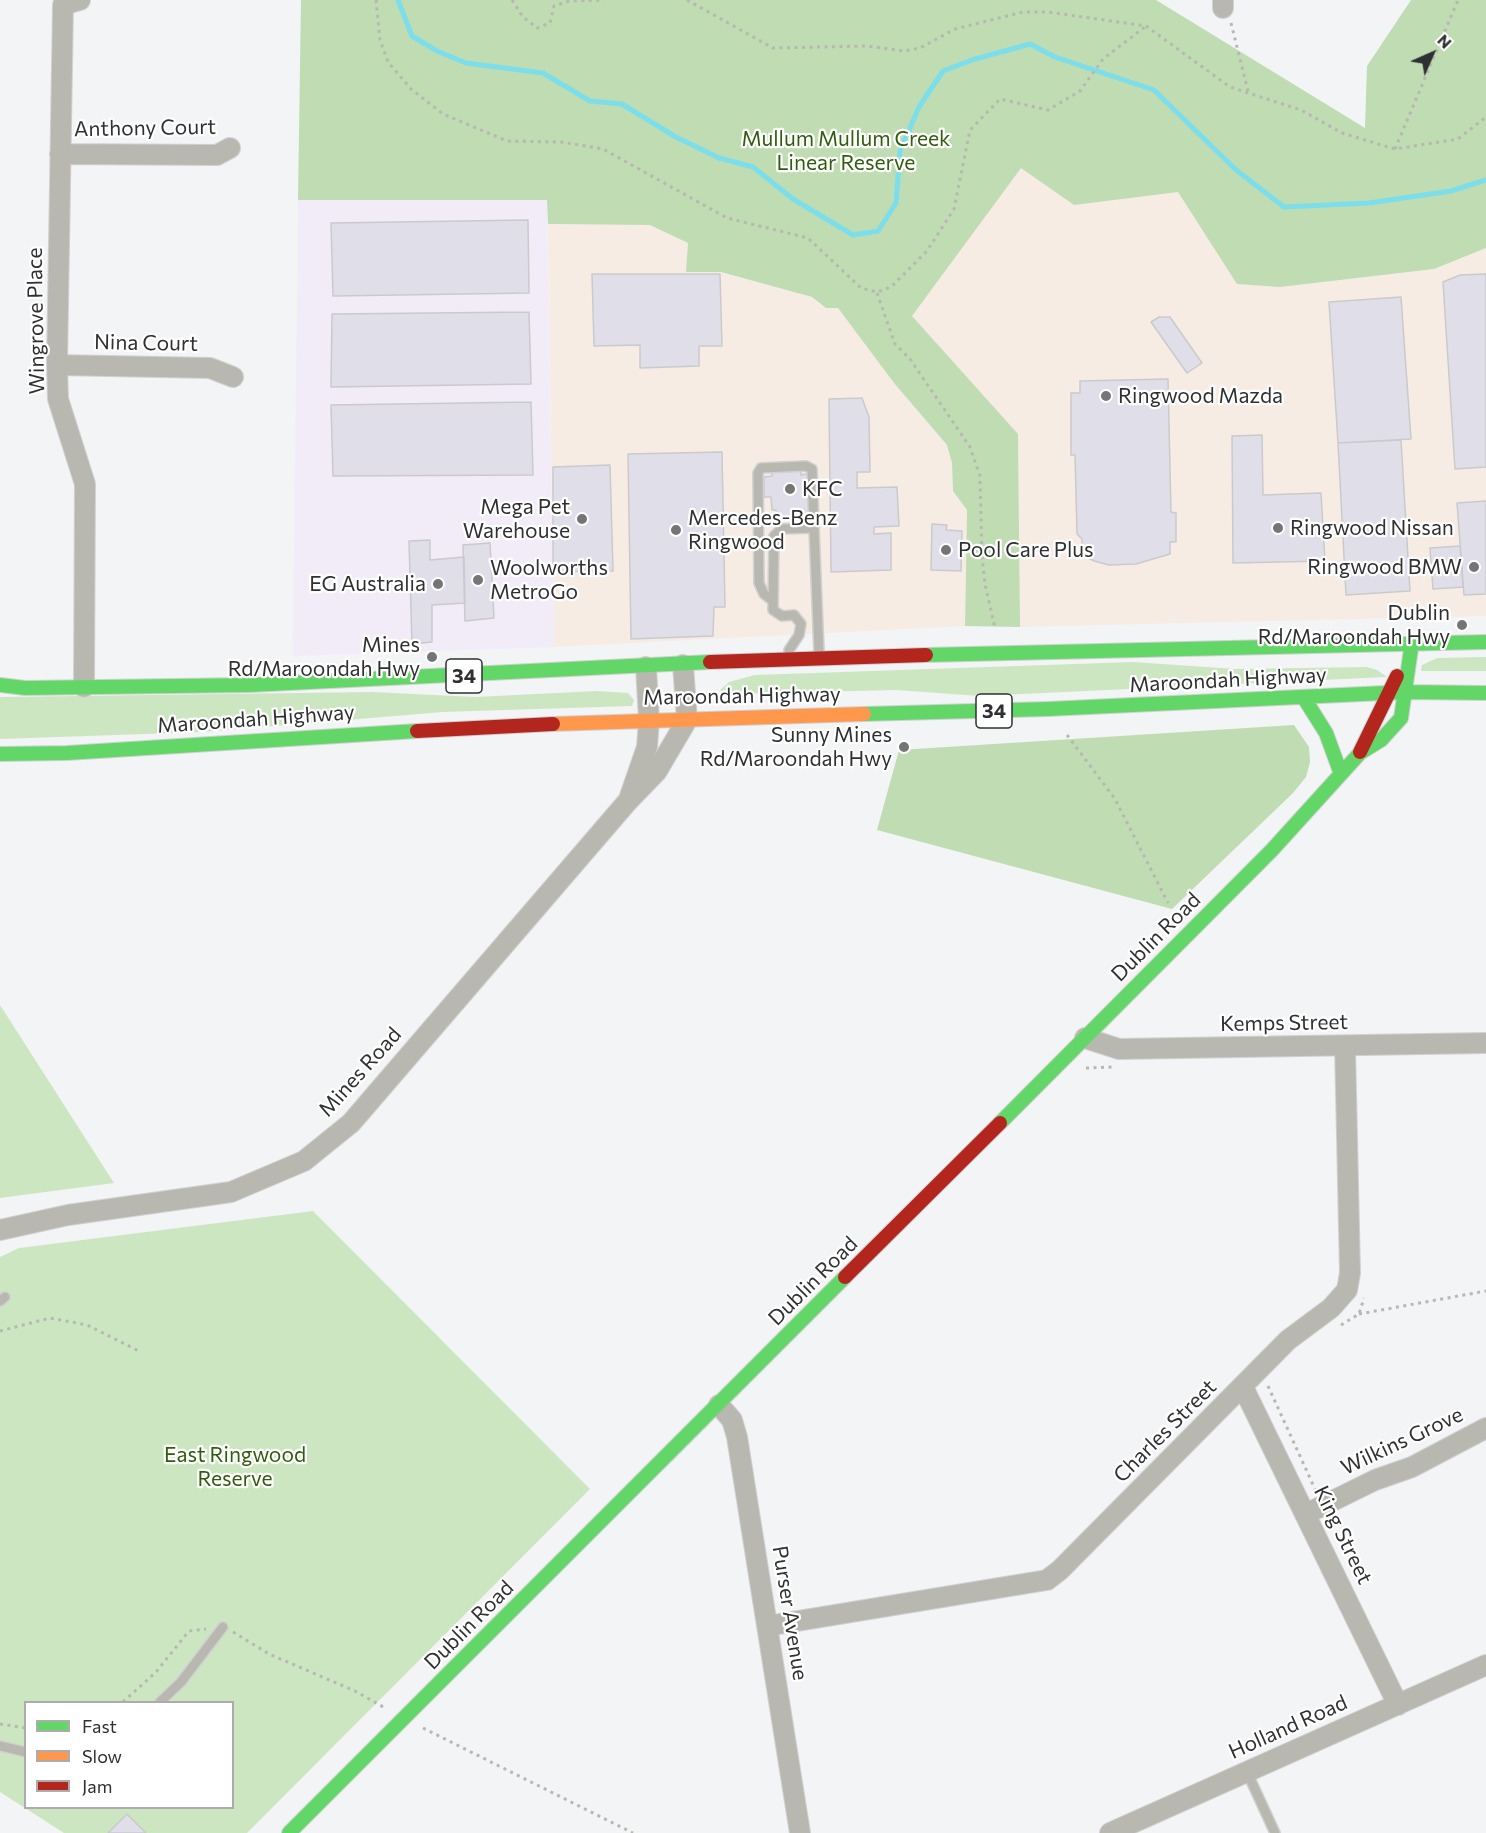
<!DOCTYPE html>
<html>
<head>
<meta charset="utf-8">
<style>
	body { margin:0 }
	#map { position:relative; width:1486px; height:1833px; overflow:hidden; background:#f3f4f6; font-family:Commissioner,sans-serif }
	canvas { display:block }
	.legend { position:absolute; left:24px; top:1701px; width:210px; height:108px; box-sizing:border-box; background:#fff; border:2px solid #acacad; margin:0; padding:8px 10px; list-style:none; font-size:18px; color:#2f3031 }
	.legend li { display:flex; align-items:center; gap:12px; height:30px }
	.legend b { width:30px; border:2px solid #acacad }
	.north { position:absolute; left:1402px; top:24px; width:60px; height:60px; -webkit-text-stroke:4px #fff; paint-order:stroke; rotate:45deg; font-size:16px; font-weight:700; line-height:24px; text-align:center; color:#2f3031 }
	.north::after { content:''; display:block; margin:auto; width:21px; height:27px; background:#2f3031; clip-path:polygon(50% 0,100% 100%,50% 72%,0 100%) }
</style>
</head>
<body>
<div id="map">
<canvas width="1486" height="1833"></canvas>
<ul class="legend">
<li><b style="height:8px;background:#63d668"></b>Fast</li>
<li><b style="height:8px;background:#ff974d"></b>Slow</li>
<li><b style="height:8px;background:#b3261e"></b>Jam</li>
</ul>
<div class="north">N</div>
</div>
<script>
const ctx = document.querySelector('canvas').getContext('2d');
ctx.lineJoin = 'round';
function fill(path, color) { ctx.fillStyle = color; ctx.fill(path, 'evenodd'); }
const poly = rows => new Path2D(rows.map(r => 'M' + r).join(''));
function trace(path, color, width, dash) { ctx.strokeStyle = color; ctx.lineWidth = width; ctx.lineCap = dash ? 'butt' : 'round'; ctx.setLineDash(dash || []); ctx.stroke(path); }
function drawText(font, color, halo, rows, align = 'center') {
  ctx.font = font + ' Commissioner,sans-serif'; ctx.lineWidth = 4.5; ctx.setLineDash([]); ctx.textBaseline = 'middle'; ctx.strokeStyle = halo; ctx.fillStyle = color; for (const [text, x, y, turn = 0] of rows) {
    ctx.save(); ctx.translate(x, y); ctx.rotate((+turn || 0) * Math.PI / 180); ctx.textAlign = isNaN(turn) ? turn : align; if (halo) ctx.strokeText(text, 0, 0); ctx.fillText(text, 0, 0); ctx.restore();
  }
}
fill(poly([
	[1021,167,1074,205,1178,191,1280,287,1434,269,1486,248,1486,616,1020,627,1018,434,911,316],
	[548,224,650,225,688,243,687,272,721,272,812,297,826,308,838,308,894,383,947,445,952,463,953,491,967,510,965,626,554,647]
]), '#f6ece4');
fill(poly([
	[298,200,547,200,554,647,293,656]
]), '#f1ecf8');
fill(poly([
	[1486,657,1486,671,1421,671,1422,665,1437,658],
	[1133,662,1235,669,1367,667,1377,670,1387,677,979,696,896,690,725,694,720,690,729,682,755,675],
	[597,691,628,693,634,700,632,706,443,712,203,732,0,739,0,697,373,692,475,697],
	[0,1005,114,1183,0,1198],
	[313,1211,590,1489,247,1833,64,1833,0,1792,0,1257,19,1248],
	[26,1702,232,1702,232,1808,26,1808]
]), '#cde6c2');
fill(poly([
	[301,0,1156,0,1365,128,1367,66,1411,0,1486,0,1486,248,1434,269,1280,287,1237,284,1178,192,1074,205,1021,168,912,316,1018,434,1020,627,965,626,967,510,953,491,952,463,947,445,894,383,838,308,826,308,812,297,721,272,686,272,688,243,650,225,548,224,547,200,298,200],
	[1294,725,1309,747,1310,762,1306,777,1293,793,1172,909,877,830,899,750]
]), '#bfdcb2');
trace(poly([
	[398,0,412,36,437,51,466,63,543,73,590,101,622,104,674,136,719,158,753,167,793,199,853,235,878,231,896,203,900,151,919,107,943,71,972,60,1030,44,1055,57,1154,90,1235,169,1284,207,1369,203,1451,191,1486,180]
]), '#7bdeea', 5);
const building = poly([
	[528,220,529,293,333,296,331,223,528,220],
	[592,274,720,274,722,346,699,346,699,366,640,368,640,345,594,346,592,274],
	[1486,274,1486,467,1455,469,1443,282,1460,275,1486,274],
	[1401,297,1411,439,1338,443,1329,302,1401,297],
	[529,312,531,384,331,387,332,314,529,312],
	[1159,317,1170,317,1202,363,1187,373,1151,322,1159,317],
	[1168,379,1171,512,1176,513,1176,542,1170,542,1170,554,1136,564,1109,565,1094,561,1082,555,1082,539,1077,534,1075,455,1071,455,1071,393,1080,393,1080,381,1168,379],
	[862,398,869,417,870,472,857,472,857,488,897,487,899,526,874,527,874,534,891,533,891,570,831,572,829,399,862,398],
	[531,402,533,475,333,476,331,405,531,402],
	[1262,435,1263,495,1321,493,1325,561,1233,563,1232,436,1262,435],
	[1401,440,1410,591,1346,595,1338,443,1401,440],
	[722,452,725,607,714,607,713,636,631,639,628,454,722,452],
	[610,465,613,571,553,572,553,467,610,465],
	[801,466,801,475,807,474,807,483,816,483,810,516,803,516,802,519,777,519,776,510,772,510,771,497,764,497,764,477,772,476,772,467,801,466],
	[1486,501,1486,594,1464,595,1457,503,1486,501],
	[932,524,947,525,946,530,962,531,961,571,931,570,932,524],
	[430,540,430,560,464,557,465,603,432,605,432,642,412,644,409,541,430,540],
	[490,543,494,618,465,621,463,545,490,543],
	[1460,546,1463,587,1433,589,1430,548,1460,546],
	[127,1814,146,1833,108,1833,127,1814]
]);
fill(building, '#e0dee8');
trace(building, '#cacacc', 1.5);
const lane = poly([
	[773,601,764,594,759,583,758,473,761,468,806,466,812,469,814,528],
	[789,650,799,635,801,624,794,615,782,616,773,610,774,536,781,529,814,528,819,652],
	[0,1301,5,1297],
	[160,1702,181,1682,223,1627],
	[0,1746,26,1752],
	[1247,1772,1275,1833]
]);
const street = poly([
	[80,0,63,5,57,365,58,399,85,484,84,687],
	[1223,8,1223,0],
	[60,154,217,155,230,148],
	[57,365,210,368,233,377],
	[630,796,647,747,649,720,646,667],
	[1085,1038,1119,1049,1486,1043],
	[0,1230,68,1215,231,1192,304,1161,351,1123,628,801,657,771,687,720,683,665],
	[1243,1387,1398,1705],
	[719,1405,732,1420,737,1437,800,1833],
	[1306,1514,1375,1480,1412,1467,1486,1428],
	[767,1626,1047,1580,1060,1570,1288,1340,1331,1308,1347,1290,1350,1273,1345,1046],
	[1110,1833,1486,1665]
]);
const fast = poly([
	[926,655,1486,642],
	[0,685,25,688,250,685,710,662],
	[1304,698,1326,733,1341,774],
	[864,714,1048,709,1405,692,1486,693],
	[0,754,67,753,417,731],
	[1000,1123,1272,850,1360,753,1381,740,1401,718,1412,642],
	[289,1833,845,1277]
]);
const slow = poly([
	[553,724,864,714]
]);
const jam = poly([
	[710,662,926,655],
	[417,731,553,724],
	[1360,752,1397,676],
	[845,1277,1000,1123]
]);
trace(lane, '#d1d1d2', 12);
trace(street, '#d1d1d2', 22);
trace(fast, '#d1d1d2', 16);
trace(slow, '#d1d1d2', 16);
trace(jam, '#d1d1d2', 16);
trace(poly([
	[376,0,380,40,388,62,411,89,443,114,507,141,561,142,603,149,727,218,808,238,861,288,877,292,891,287,927,251,954,209,970,130,1000,99,1048,110,1080,91,1103,59,1146,26],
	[512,0,523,17,537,28,550,23,554,6,569,1,604,0],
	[687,0,773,48,867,46,904,51,920,48,955,29,1023,12,1048,12,1146,26,1230,87,1301,110,1342,133,1395,149,1458,139,1486,117],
	[1231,23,1248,91],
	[1395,149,1458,0],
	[877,293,895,344,910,359,970,447,980,476,982,556,985,584,995,628],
	[1067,735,1115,799,1168,903],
	[1086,1068,1113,1067],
	[1359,1314,1486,1291],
	[1341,1325,1359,1314,1364,1298],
	[0,1331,50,1318,87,1325,139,1351],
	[1268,1386,1315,1489],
	[233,1632,269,1654,355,1691,385,1708],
	[123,1702,156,1672,189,1631,206,1629],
	[0,1724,26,1728],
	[423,1728,633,1833]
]), '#b8b7b1', 3, [3, 4.5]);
trace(lane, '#b9b8b0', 9);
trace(street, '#b9b8b0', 20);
trace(fast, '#63d668', 14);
trace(slow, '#ff974d', 14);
trace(jam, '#b3261e', 14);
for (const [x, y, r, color] of [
	[1106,396,6,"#747576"],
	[790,489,6,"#747576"],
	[582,519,6,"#747576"],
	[1278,528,6,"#747576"],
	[676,530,6,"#747576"],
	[946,550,6,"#747576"],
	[1474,567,6,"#747576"],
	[478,580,6,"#747576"],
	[438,584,6,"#747576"],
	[1462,625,6,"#747576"],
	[432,657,6,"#747576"],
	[904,747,6,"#747576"]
]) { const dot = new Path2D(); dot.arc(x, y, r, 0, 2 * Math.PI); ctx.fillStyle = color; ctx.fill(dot); trace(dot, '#fff', 2); }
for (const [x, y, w] of [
	[464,676,36],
	[994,711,36]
]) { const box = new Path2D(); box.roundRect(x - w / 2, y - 17, w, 34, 4.5); ctx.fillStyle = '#fff'; ctx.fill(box); trace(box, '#2f3031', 1.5); }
drawText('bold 20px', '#2f3031', null, [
	["34",464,676],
	["34",994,711]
]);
drawText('21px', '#2f3031', '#fff', [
	["Anthony Court",145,128,-1],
	["Wingrove Place",36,321,-91],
	["Nina Court",146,343,1],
	["Maroondah Highway",1228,680,-3],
	["Maroondah Highway",742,696,-1],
	["Maroondah Highway",256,719,-4],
	["Dublin Road",1156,937,-45],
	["Kemps Street",1284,1023,-1],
	["Mines Road",360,1072,-48],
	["Dublin Road",813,1281,-45],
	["Charles Street",1165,1431,-45],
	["Wilkins Grove",1402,1441,-25],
	["King Street",1343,1535,64],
	["Purser Avenue",790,1613,81],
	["Dublin Road",469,1625,-45],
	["Holland Road",1288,1727,-24]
]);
drawText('21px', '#2f5d0a', '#fff', [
	["Mullum Mullum Creek",846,139],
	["Linear Reserve",846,163],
	["East Ringwood",235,1455],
	["Reserve",235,1479]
]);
drawText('21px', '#2f3031', '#fff', [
	["Ringwood Mazda",1118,396],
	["KFC",802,489],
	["Mega Pet",570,507,"right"],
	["Warehouse",570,531,"right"],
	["Mercedes-Benz",688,518],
	["Ringwood",688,542],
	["Ringwood Nissan",1290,528],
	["Pool Care Plus",958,550],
	["Ringwood BMW",1462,567,"right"],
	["Woolworths",490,568],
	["MetroGo",490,592],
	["EG Australia",426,584,"right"],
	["Dublin",1450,613,"right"],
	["Rd/Maroondah Hwy",1450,637,"right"],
	["Mines",420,645,"right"],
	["Rd/Maroondah Hwy",420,669,"right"],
	["Sunny Mines",892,735,"right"],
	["Rd/Maroondah Hwy",892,759,"right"]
], 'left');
</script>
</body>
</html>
